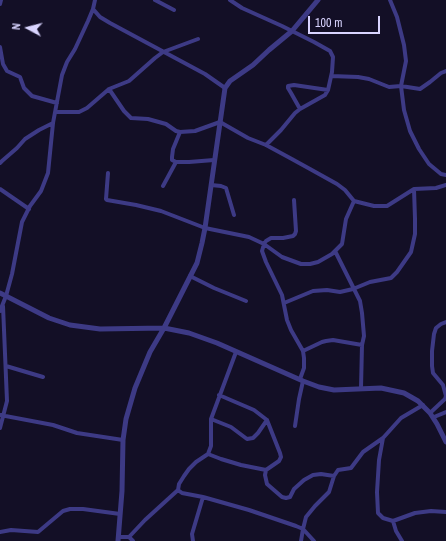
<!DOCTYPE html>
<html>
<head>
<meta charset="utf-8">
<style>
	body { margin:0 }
	#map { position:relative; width:446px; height:541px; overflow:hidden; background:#130f26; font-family:"Archivo Narrow",sans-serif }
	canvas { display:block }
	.north { position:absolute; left:8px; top:8px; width:40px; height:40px; -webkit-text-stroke:3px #130f26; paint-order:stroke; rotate:277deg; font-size:11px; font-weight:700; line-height:16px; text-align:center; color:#d9d4ff }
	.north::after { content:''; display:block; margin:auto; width:14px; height:18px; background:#d9d4ff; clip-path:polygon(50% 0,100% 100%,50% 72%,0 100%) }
	.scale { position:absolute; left:308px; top:16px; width:72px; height:18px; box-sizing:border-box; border:2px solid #d9d4ff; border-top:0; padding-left:5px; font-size:12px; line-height:14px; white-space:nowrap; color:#d9d4ff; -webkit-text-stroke:3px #130f26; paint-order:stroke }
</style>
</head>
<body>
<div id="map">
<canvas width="446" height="541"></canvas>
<div class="north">N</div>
<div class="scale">100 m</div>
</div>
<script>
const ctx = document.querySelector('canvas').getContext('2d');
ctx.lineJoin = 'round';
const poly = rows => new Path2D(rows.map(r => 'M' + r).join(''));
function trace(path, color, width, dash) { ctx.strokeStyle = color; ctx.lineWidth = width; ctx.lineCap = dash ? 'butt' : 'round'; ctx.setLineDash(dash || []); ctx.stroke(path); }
trace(poly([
	[155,0,174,10],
	[230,0,242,8,282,26,314,42,330,51,333,57,332,72,328,90,325,95,300,109,295,113,281,130,266,145],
	[390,0,397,17,404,45,406,61,401,86,404,110,410,131,419,149,429,164,441,174,446,175],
	[0,4,1,0],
	[93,9,100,17,110,23,205,74,225,88],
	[0,47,3,64,7,71,20,77,24,88,32,96,57,103],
	[331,76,358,77,369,79,389,87,401,86,420,89,430,82,441,73,446,71],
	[109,89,124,111,131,118,148,119,166,124,176,131,180,132,195,131,220,122,248,138,266,145,290,158,310,169,337,184,345,190,354,201,374,206,387,206,414,189,436,188,446,185],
	[300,109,291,93,288,88,288,86,294,85,328,90],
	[56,112,79,112,87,108,109,89,129,81,155,58,163,52,198,39],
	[180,132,173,149,172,157,172,160,176,162,189,162,214,160],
	[0,163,2,161,17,148,25,139,39,130,53,123],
	[108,173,106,199,107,200,136,205,161,211,205,228,249,237,264,244,282,257,301,264,310,264,318,262,332,254,342,244,346,219,354,201],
	[211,185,221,186,226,188,234,215],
	[163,186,176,162],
	[0,189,29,209],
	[294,200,296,231,295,234,293,236,283,238,271,238,266,241,264,244,262,251,266,262,282,295,287,320,291,330,303,351,304,358,304,368,300,379],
	[335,251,360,301,362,313,364,336,362,345,361,388],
	[190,276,214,288,246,301],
	[284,303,313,291,327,290,340,292,353,289,370,282,391,278,397,272,411,252,415,234,415,219,414,189],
	[0,311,6,296,12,274,22,222,30,206,41,191,48,173,53,123,62,75,67,62,75,49,88,21,93,9,95,0],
	[303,351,322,342,326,341,333,340,362,345],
	[6,366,43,377],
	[430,413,445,399,446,396,443,385,433,373,432,366,432,351,434,334,436,328,441,324,446,322],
	[0,415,53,425,77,433,123,440],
	[434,417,446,412],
	[211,419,231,427,247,439,253,438,258,433,267,420],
	[295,426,299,399,303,381],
	[0,428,7,401,3,306],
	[208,454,221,459,241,465,266,470,279,461,281,457,280,453,267,420,254,410,219,395],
	[266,470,265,475,267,484,282,497,286,498,290,497,294,489,304,480,313,475,321,474,334,476],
	[178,490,182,493,203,497,249,510,296,526,303,529,314,541],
	[393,521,415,513,431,511,446,512],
	[0,532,11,530,38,532,63,511,70,509,83,509,120,514],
	[118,537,129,537,133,541],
	[129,537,145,520,178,490,179,484,184,476,189,469,196,462,208,454,211,446,211,419,236,352],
	[193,541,192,534,203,497],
	[301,541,303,529,306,517,315,506,329,492,334,476,338,470,351,468,363,452,383,438],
	[402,541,396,531,393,521,383,518,378,513,377,492,379,460,383,438,401,418,423,405]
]), '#3d3a85', 4);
trace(poly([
	[0,293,49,318,70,325,100,329,164,328,189,333,217,343,303,381,319,387,334,390,381,388,404,393,418,401,430,413,437,424,446,442],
	[118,541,122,491,123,440,126,419,135,388,150,352,164,328,197,263,202,243,205,228,225,88,230,81,253,65,269,50,292,31,318,0]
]), '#3d3a85', 5);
</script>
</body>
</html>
